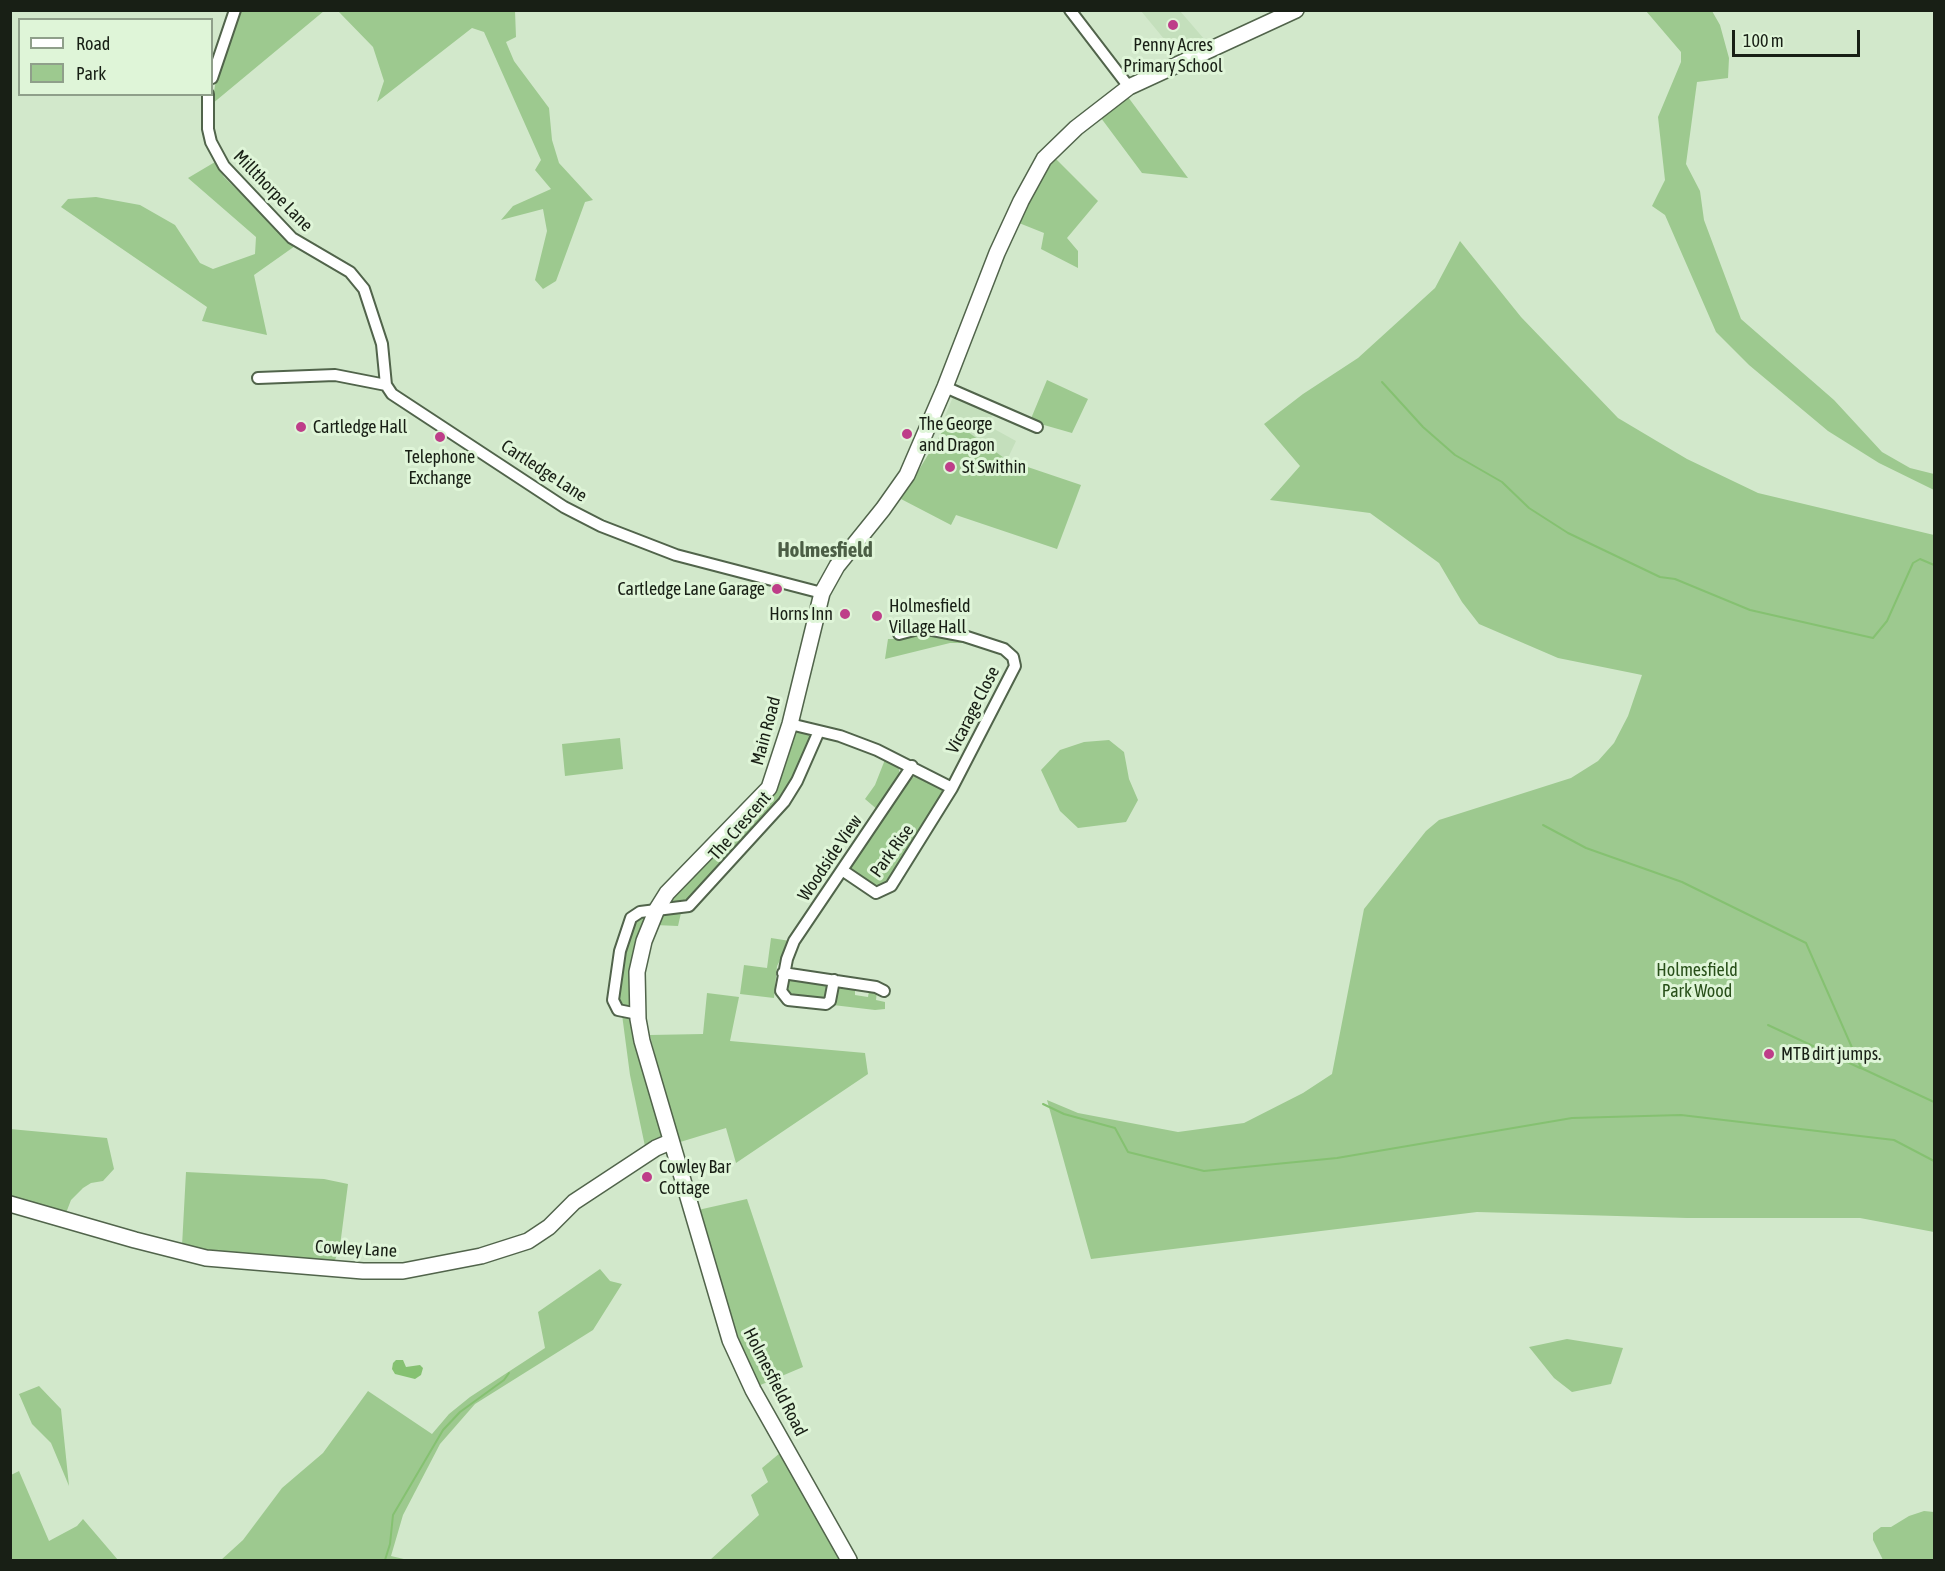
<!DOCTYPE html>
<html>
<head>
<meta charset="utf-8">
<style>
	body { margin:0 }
	#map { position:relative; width:1945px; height:1571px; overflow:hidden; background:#d2e8cb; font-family:"Asap Condensed",sans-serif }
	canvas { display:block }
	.frame { position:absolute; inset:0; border:12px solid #181f15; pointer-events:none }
	.legend { position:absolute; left:18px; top:18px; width:195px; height:78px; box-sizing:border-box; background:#dff5d8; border:2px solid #8f9f8a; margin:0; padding:8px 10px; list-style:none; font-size:18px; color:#181f15 }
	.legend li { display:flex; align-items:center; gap:12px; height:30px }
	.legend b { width:30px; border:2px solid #8f9f8a }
	.scale { position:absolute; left:1732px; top:30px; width:128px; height:27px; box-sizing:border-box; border:3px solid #181f15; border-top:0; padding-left:8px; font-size:18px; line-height:21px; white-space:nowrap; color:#181f15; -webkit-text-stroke:4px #dff5d8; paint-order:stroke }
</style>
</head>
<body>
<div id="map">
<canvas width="1945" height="1571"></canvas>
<div class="frame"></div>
<ul class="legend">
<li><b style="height:8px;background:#fff"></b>Road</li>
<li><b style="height:16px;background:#9dc98f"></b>Park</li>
</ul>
<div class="scale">100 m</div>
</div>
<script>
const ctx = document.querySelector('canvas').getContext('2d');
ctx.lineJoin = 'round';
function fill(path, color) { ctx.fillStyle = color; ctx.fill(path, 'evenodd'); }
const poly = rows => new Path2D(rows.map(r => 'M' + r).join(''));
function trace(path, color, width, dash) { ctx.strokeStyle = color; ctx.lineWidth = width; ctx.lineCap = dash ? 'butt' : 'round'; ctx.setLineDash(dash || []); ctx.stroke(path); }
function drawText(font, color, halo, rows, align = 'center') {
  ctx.font = font + ' "Asap Condensed",sans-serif'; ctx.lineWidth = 6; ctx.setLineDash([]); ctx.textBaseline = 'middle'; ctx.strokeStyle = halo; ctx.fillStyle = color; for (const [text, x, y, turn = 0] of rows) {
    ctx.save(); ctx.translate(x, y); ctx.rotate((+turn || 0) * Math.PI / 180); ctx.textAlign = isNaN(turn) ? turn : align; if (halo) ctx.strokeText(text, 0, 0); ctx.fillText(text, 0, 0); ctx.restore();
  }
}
fill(poly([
	[1141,11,1180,11,1205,40,1174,51],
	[953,397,995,411,987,425,1016,441,1007,460,945,416]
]), '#c4dfbc');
fill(poly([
	[241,11,324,11,212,104,218,67,230,30],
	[338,11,515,11,516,37,506,42,514,61,549,108,552,140,559,163,593,200,585,202,556,281,543,289,535,280,547,231,543,209,501,220,513,206,551,189,535,170,541,160,484,32,472,28,377,102,384,81,373,47],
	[1646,11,1712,11,1720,25,1729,58,1728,78,1697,82,1686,164,1700,191,1704,220,1741,319,1834,400,1882,452,1910,468,1934,474,1934,490,1879,463,1828,431,1749,365,1716,332,1665,215,1652,206,1665,180,1658,117,1681,62,1681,52],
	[1128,97,1188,178,1142,173,1101,118],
	[1055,158,1098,201,1067,238,1078,251,1078,268,1041,249,1044,233,1019,223,1032,190],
	[215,162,224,177,295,246,254,275,267,335,202,321,207,307,61,207,68,199,96,197,140,205,175,225,200,263,213,269,255,254,256,237,188,178],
	[1460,241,1521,317,1618,418,1687,459,1758,493,1934,535,1934,1232,1860,1218,1687,1218,1477,1212,1091,1259,1047,1100,1078,1113,1178,1132,1244,1123,1303,1093,1332,1074,1364,909,1426,831,1439,820,1571,778,1598,761,1614,743,1628,716,1642,675,1558,658,1479,624,1462,602,1439,563,1370,513,1270,500,1300,466,1264,424,1303,394,1358,358,1435,288],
	[1047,380,1088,399,1072,433,1030,421],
	[950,419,1007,460,1081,485,1057,549,956,515,951,525,901,499],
	[912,634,940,637,971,643,950,643,885,659,888,639,900,639],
	[793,730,808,734,812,739,800,769,780,800,689,903,669,903,673,891,753,814],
	[620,738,623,769,565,776,562,744],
	[1109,740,1124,752,1129,779,1138,800,1126,822,1078,828,1060,811,1041,770,1060,750,1084,742],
	[886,757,898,765,900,775,879,811,865,799,875,785],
	[918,775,941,788,943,793,890,883,879,888,869,885,851,870,852,864,907,780],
	[670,911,681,913,678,926,655,925,659,913],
	[647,915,635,959,662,1135,646,1151,630,1075,621,1007,617,1000,626,944,634,924],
	[771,938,790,941,777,966,774,998,740,994,744,965,767,968],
	[791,978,828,985,825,1000,792,998,785,992,787,980],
	[840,985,855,988,855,995,868,997,869,991,877,991,876,1000,885,1002,885,1009,875,1010,833,1005],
	[707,993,739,997,730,1041,865,1053,868,1074,736,1163,726,1128,677,1143,650,1035,703,1034],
	[10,1129,107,1138,114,1169,103,1181,91,1183,83,1188,71,1200,66,1213,11,1196],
	[186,1172,324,1179,348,1184,340,1246,334,1263,202,1251,182,1246],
	[747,1199,803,1367,758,1386,744,1355,698,1210],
	[600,1269,610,1281,622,1284,593,1330,475,1404,440,1444,403,1515,391,1556,408,1560,221,1560,243,1540,282,1488,323,1453,368,1391,432,1434,449,1414,470,1397,545,1348,538,1312],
	[1567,1339,1623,1348,1611,1384,1572,1392,1554,1378,1529,1347],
	[39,1386,61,1409,69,1486,51,1443,32,1424,19,1394],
	[780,1453,839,1560,710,1560,759,1515,751,1495,768,1482,762,1468],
	[19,1471,49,1541,77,1526,83,1519,118,1560,11,1560,11,1475],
	[1924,1511,1934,1512,1934,1560,1883,1560,1873,1540,1873,1533,1881,1527,1891,1527,1909,1516]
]), '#9dc98f');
fill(poly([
	[396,1360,403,1360,406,1367,420,1365,423,1368,421,1375,415,1379,395,1374,392,1369,393,1363]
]), '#85c171');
trace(poly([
	[1382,382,1423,427,1455,455,1502,482,1529,508,1568,533,1660,577,1675,579,1750,610,1873,638,1887,621,1913,563,1920,559,1934,565],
	[1543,825,1586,848,1682,882,1806,943,1861,1068,1934,1102],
	[1768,1025,1860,1068],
	[1043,1104,1064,1114,1115,1128,1128,1152,1204,1171,1337,1158,1572,1118,1681,1115,1894,1140,1934,1161],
	[385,1560,390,1544,393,1515,443,1430,460,1412,504,1380,509,1373]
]), '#85c171', 2);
const street = poly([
	[1070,10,1129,87],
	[212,78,235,10],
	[208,94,208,129,211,142,224,166,292,238,350,272,364,289,382,344,386,385,392,394,564,507,601,526,676,555,822,593],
	[258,378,335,375,386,385],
	[945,387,1037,427],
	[790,724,840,736,877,750,952,788],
	[842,870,876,893,891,886,952,788,1015,666,1013,657,1004,649,964,636,922,628,899,634],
	[783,973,876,987,884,991],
	[834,980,830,1001,826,1004,788,1000,781,991,787,959,794,941,912,766],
	[638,1014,618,1010,613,1000,620,951,631,918,640,912,689,906,784,802,797,781,819,731]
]);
const secondary = poly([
	[10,1204,135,1240,206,1258,363,1271,403,1271,481,1256,528,1241,549,1227,574,1202,656,1148,670,1142],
	[849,1560,753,1390,730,1340,642,1041,638,1019,637,972,644,941,657,909,667,893,769,788,790,724,822,593,837,566,883,509,907,475,945,387,997,253,1021,201,1044,159,1076,128,1129,87,1296,10]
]);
trace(street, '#51644b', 14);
trace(secondary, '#51644b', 18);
trace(street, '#fff', 10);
trace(secondary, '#fff', 15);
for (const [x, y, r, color] of [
	[1173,25,6,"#be3e89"],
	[301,427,6,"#be3e89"],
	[907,434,6,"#be3e89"],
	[440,437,6,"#be3e89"],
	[950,467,6,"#be3e89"],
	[777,589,6,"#be3e89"],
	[845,614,6,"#be3e89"],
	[877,616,6,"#be3e89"],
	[1769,1054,6,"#be3e89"],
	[647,1177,6,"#be3e89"]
]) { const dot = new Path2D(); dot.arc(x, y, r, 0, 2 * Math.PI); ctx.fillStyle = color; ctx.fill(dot); trace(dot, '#dff5d8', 2); }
drawText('18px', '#181f15', '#dff5d8', [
	["Penny Acres",1173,45,"center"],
	["Primary School",1173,66,"center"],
	["The George",919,424],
	["and Dragon",919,445],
	["Cartledge Hall",313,427],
	["Telephone",440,457,"center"],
	["Exchange",440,478,"center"],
	["St Swithin",962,467],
	["Cartledge Lane Garage",765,589,"right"],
	["Holmesfield",889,606],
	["Village Hall",889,627],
	["Horns Inn",833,614,"right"],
	["MTB dirt jumps.",1781,1054],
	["Cowley Bar",659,1167],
	["Cottage",659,1188]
], 'left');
drawText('18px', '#181f15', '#dff5d8', [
	["Millthorpe Lane",273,191,46],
	["Cartledge Lane",544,471,33],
	["Vicarage Close",973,710,-63],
	["Main Road",766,731,-75],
	["The Crescent",740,826,-49],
	["Park Rise",892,851,-54],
	["Woodside View",830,858,-56],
	["Cowley Lane",356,1249,3],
	["Holmesfield Road",775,1382,63]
]);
drawText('18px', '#284f19', '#dff5d8', [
	["Holmesfield",1697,970],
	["Park Wood",1697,991]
]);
drawText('bold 21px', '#4b5e45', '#dff5d8', [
	["Holmesfield",825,550]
]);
</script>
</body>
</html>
